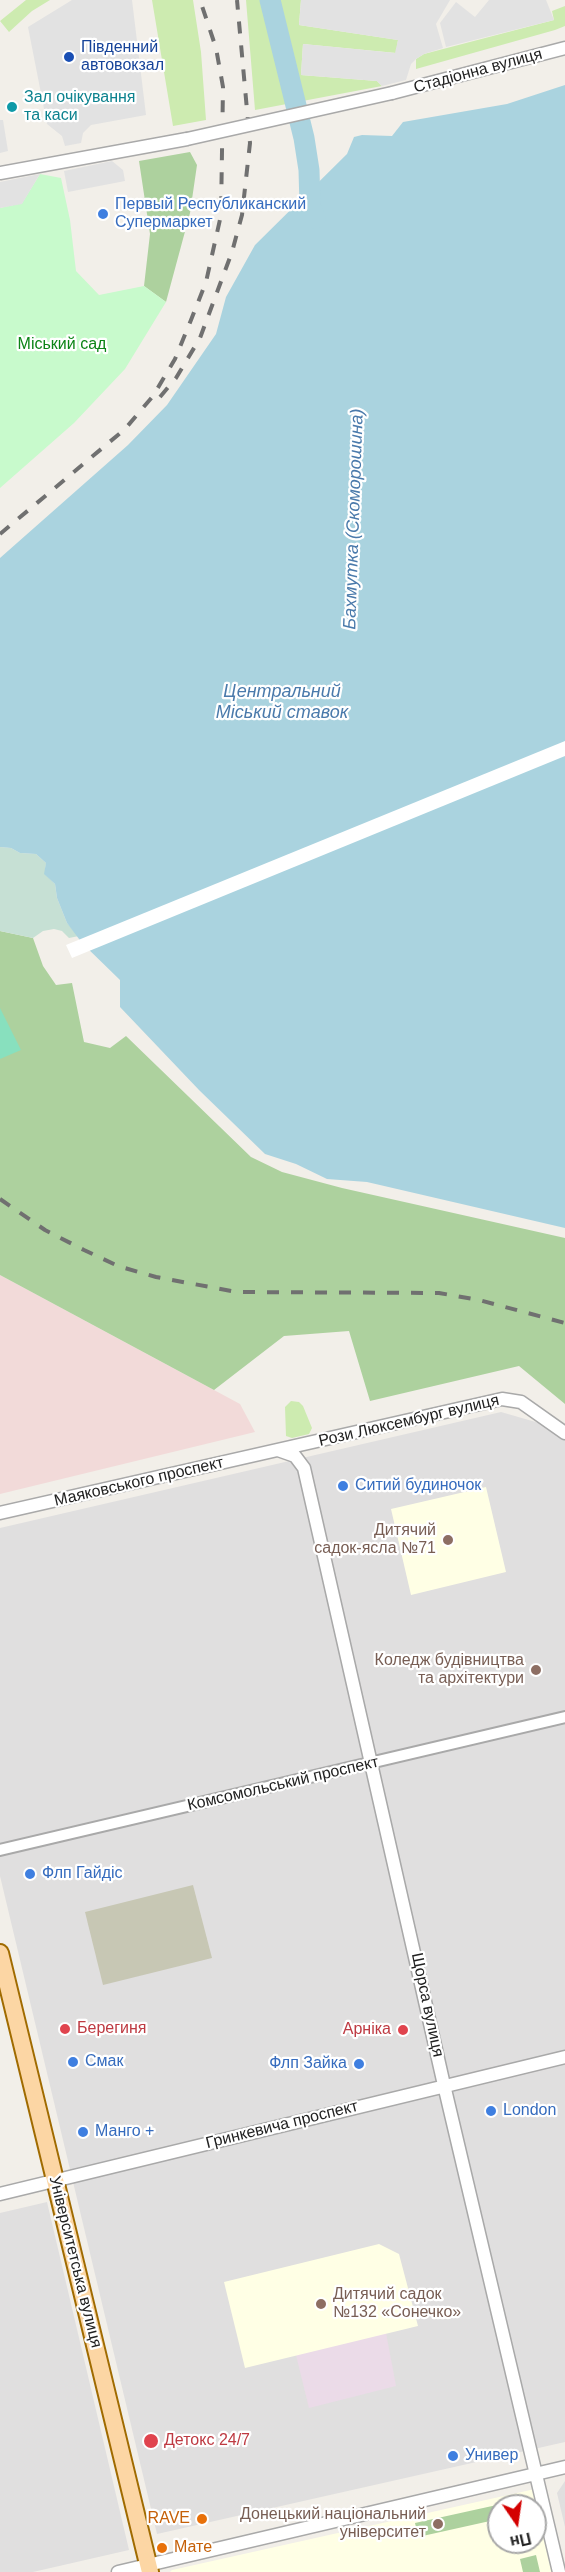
<!DOCTYPE html>
<html>
<head>
<meta charset="utf-8">
<style>
	body { margin:0 }
	#map { position:relative; width:565px; height:2572px; overflow:hidden; background:#f2efe9; font-family:Arial,sans-serif }
	canvas { display:block }
	.north { position:absolute; left:487px; top:2494px; width:60px; height:60px; box-sizing:border-box; background:#fff; border:2px solid #a7a7a7; border-radius:50%; rotate:167deg; font-size:16px; font-weight:700; line-height:24px; text-align:center; color:#222 }
	.north::after { content:''; display:block; margin:auto; width:21px; height:27px; background:#d40000; clip-path:polygon(50% 0,100% 100%,50% 72%,0 100%) }
</style>
</head>
<body>
<div id="map">
<canvas width="565" height="2572"></canvas>
<div class="north">Пн</div>
</div>
<script>
const ctx = document.querySelector('canvas').getContext('2d');
ctx.lineJoin = 'round';
function fill(path, color) { ctx.fillStyle = color; ctx.fill(path, 'evenodd'); }
const poly = rows => new Path2D(rows.map(r => 'M' + r).join(''));
function trace(path, color, width, dash) { ctx.strokeStyle = color; ctx.lineWidth = width; ctx.lineCap = dash ? 'butt' : 'round'; ctx.setLineDash(dash || []); ctx.stroke(path); }
function drawText(font, color, halo, rows, align = 'center') {
  ctx.font = font + ' Arial,sans-serif'; ctx.lineWidth = 4.5; ctx.setLineDash([]); ctx.textBaseline = 'middle'; ctx.strokeStyle = halo; ctx.fillStyle = color; for (const [text, x, y, turn = 0] of rows) {
    ctx.save(); ctx.translate(x, y); ctx.rotate((+turn || 0) * Math.PI / 180); ctx.textAlign = isNaN(turn) ? turn : align; if (halo) ctx.strokeText(text, 0, 0); ctx.fillText(text, 0, 0); ctx.restore();
  }
}
fill(poly([
	[501,1412,553,1427,565,1436,565,2442,157,2534,0,1876,0,1528],
	[47,2202,129,2550,33,2572,0,2572,0,2213],
	[565,2481,565,2527,557,2493]
]), '#e0dfdf');
fill(poly([
	[0,1275,240,1404,255,1432,0,1494]
]), '#f2dad9');
fill(poly([
	[386,2333,396,2386,309,2408,296,2355]
]), '#ebdbe8');
fill(poly([
	[486,1487,506,1572,411,1595,391,1509],
	[379,2244,399,2254,418,2326,245,2368,224,2282],
	[535,2489,558,2572,170,2572,172,2570],
	[499,2506,535,2506,535,2542,499,2542]
]), '#ffffe5');
fill(poly([
	[193,1885,212,1958,103,1985,85,1912]
]), '#c7c7b4');
fill(poly([
	[26,0,50,0,32,11,9,32,0,21],
	[152,0,193,0,201,52,206,120,173,126],
	[246,0,301,0,299,25,398,40,396,53,303,44,301,75,377,81,382,86,255,110],
	[565,6,565,26,555,30,416,69,416,59,424,54,554,20,552,11],
	[291,1401,299,1402,303,1406,312,1428,309,1434,292,1438,286,1436,285,1407]
]), '#cdebb0');
fill(poly([
	[190,152,197,165,190,213,166,302,144,286,150,234,139,161],
	[0,931,33,938,43,966,56,985,72,983,84,1042,110,1048,126,1036,251,1157,282,1172,342,1188,565,1238,565,1404,519,1366,370,1401,349,1331,284,1336,214,1390,0,1275],
	[524,2499,526,2506,499,2506,499,2519,418,2537,415,2523],
	[536,2555,540,2572,523,2572,520,2559]
]), '#add19e');
fill(poly([
	[0,847,11,848,20,853,36,854,46,863,45,874,55,884,57,898,67,923,79,936,69,938,62,931,54,929,43,931,33,938,0,931]
]), '#c6e0d4');
fill(poly([
	[40,174,61,178,70,220,76,271,99,295,144,286,166,302,125,369,74,423,0,488,0,208,22,203]
]), '#c8facc');
fill(poly([
	[0,1008,21,1050,0,1059]
]), '#88e0be');
fill(poly([
	[72,0,132,0,146,115,91,125,83,133,81,143,65,146,62,136,47,124,28,27],
	[301,0,450,0,436,24,443,48,424,54,416,59,411,64,406,80,382,86,377,81,301,75,303,44,395,53,398,40,299,25],
	[489,0,546,0,554,20,446,47,440,23,456,2,475,17],
	[0,120,3,120,8,151,0,153],
	[112,161,123,170,125,181,68,192,64,171],
	[40,174,22,204,0,208,0,182]
]), '#e2e2e2');
fill(poly([
	[565,85,565,1228,367,1182,327,1179,296,1164,265,1154,199,1090,120,1007,120,980,82,943,67,923,57,898,55,884,44,874,46,863,36,854,20,853,11,848,0,847,0,558,128,445,167,405,216,334,226,297,255,245,347,154,354,137,362,135,392,136,403,122,507,104]
]), '#aad3df');
fill(poly([
	[565,741,565,756,72,958,66,945]
]), '#fff');
trace(poly([
	[270,0,304,138,309,170,310,206,315,218]
]), '#aad3df', 21);
const minor = poly([
	[0,1850,565,1717]
]);
const tertiary = poly([
	[392,93,565,48],
	[0,173,187,139],
	[278,1450,295,1456,304,1468,444,2085,559,2572],
	[0,1513,502,1399,521,1402,565,1433],
	[0,2194,565,2057],
	[118,2572,565,2467]
]);
const primary = poly([
	[0,1953,150,2572]
]);
trace(minor, '#a9a9a9', 14);
trace(tertiary, '#a9a9a9', 15);
trace(primary, '#a06b00', 20);
trace(minor, '#fff', 10);
trace(tertiary, '#fff', 12);
trace(primary, '#fcd6a4', 16);
trace(poly([
	[160,397,176,378,200,338,232,252,242,215,250,143,237,0],
	[0,534,125,429,153,396,175,359,191,320,206,282,221,215,223,87,216,48,200,0],
	[0,1199,45,1230,84,1250,118,1266,156,1277,237,1292,439,1293,479,1300,565,1323]
]), '#707070', 4, [12, 12]);
const tertiaryBridge = poly([
	[187,139,392,93]
]);
trace(tertiaryBridge, '#a9a9a9', 15, []);
trace(tertiaryBridge, '#fff', 12);
for (const [x, y, r, color] of [
	[69,57,6,"#1a4fb4"],
	[12,107,6,"#0f9aa8"],
	[103,214,6,"#3f7fe0"],
	[343,1486,6,"#3f7fe0"],
	[448,1540,6,"#8d6e63"],
	[536,1670,6,"#8d6e63"],
	[30,1874,6,"#3f7fe0"],
	[65,2029,6,"#e0444e"],
	[403,2030,6,"#e0444e"],
	[73,2062,6,"#3f7fe0"],
	[359,2064,6,"#3f7fe0"],
	[491,2111,6,"#3f7fe0"],
	[83,2132,6,"#3f7fe0"],
	[321,2304,6,"#8d6e63"],
	[151,2441,8,"#e0444e"],
	[453,2456,6,"#3f7fe0"],
	[202,2519,6,"#e8710a"],
	[438,2524,6,"#8d6e63"],
	[162,2548,6,"#e8710a"]
]) { const dot = new Path2D(); dot.arc(x, y, r, 0, 2 * Math.PI); ctx.fillStyle = color; ctx.fill(dot); trace(dot, '#fff', 2); }
drawText('16px', '#164399', '#fff', [
	["Південний",81,48],
	["автовокзал",81,66]
], 'left');
drawText('16px', '#222', '#fff', [
	["Стадіонна вулиця",478,71,-15],
	["Рози Люксембург вулиця",409,1421,-13],
	["Маяковського проспект",139,1482,-13],
	["Комсомольський проспект",283,1784,-13],
	["Щорса вулиця",427,2005,78],
	["Гринкевича проспект",282,2125,-14],
	["Університетська вулиця",75,2262,76]
]);
drawText('16px', '#0d838f', '#fff', [
	["Зал очікування",24,98],
	["та каси",24,116]
], 'left');
drawText('16px', '#366cbe', '#fff', [
	["Первый Республиканский",115,205],
	["Супермаркет",115,223],
	["Ситий будиночок",355,1486],
	["Флп Гайдіс",42,1874],
	["Смак",85,2062],
	["Флп Зайка",347,2064,"right"],
	["London",503,2111],
	["Манго +",95,2132],
	["Универ",465,2456]
], 'left');
drawText('16px', '#0c8416', '#fff', [
	["Міський сад",62,345]
]);
drawText('16px', '#785e54', '#fff', [
	["Дитячий",436,1531],
	["садок-ясла №71",436,1549],
	["Коледж будівництва",524,1661],
	["та архітектури",524,1679],
	["Дитячий садок",333,2295,"left"],
	["№132 «Сонечко»",333,2313,"left"],
	["Донецький національний",426,2515],
	["університет",426,2533]
], 'right');
drawText('16px', '#be3a42', '#fff', [
	["Берегиня",77,2029],
	["Арніка",391,2030,"right"],
	["Детокс 24/7",164,2441]
], 'left');
drawText('16px', '#c56008', '#fff', [
	["RAVE",190,2519],
	["Мате",174,2548,"left"]
], 'right');
drawText('italic 18px', '#4a7aab', '#fff', [
	["Бахмутка (Скоморошина)",354,519,-88],
	["Центральний",282,692],
	["Міський ставок",282,713]
]);
</script>
</body>
</html>
